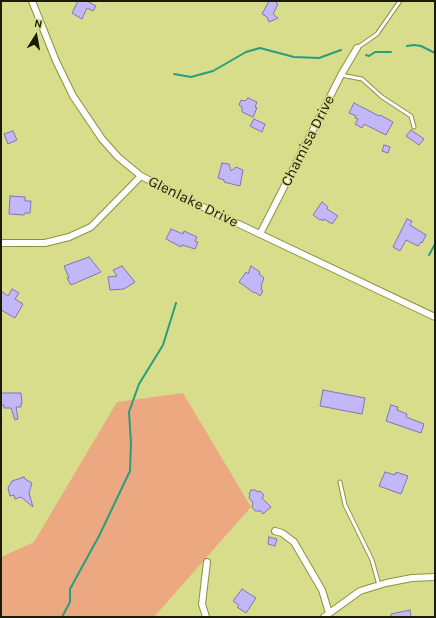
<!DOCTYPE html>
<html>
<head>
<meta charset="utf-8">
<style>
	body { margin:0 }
	#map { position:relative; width:436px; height:618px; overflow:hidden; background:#d7dd8b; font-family:Karla,sans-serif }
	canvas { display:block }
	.frame { position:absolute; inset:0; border:2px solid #1a1b00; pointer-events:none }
	.north { position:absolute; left:16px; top:16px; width:40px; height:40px; -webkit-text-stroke:3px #d7dd8b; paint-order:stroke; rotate:11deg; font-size:11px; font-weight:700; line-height:16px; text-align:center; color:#1a1b00 }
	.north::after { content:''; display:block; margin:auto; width:14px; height:18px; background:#1a1b00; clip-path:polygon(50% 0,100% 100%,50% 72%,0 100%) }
</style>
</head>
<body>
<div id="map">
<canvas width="436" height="618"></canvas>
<div class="frame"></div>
<div class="north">N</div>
</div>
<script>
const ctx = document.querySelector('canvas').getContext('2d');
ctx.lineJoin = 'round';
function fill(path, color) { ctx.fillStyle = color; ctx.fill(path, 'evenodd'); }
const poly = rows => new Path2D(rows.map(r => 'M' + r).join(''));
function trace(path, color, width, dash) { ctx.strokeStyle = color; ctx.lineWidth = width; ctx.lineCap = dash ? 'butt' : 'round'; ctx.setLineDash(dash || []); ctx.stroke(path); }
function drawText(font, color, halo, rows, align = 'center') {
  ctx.font = font + ' Karla,sans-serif'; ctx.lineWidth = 3; ctx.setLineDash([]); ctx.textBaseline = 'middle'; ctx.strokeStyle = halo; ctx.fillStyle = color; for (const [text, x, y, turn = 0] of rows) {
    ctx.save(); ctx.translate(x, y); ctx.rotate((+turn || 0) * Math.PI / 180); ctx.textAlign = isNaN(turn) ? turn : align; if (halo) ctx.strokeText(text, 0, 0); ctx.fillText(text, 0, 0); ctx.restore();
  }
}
fill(poly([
	[183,393,251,507,154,617,1,617,1,557,34,542,117,402]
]), '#eca981');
trace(poly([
	[407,46,414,45,421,46,435,53],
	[366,55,369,56,375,52,391,52],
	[174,74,191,77,213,71,246,52,260,48,294,57,319,58,341,50],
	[429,255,435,244],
	[62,617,70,602,70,589,99,536,130,471,131,443,129,412,139,384,163,345,176,303]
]), '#289e80', 2);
const building = poly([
	[78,1,87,1,96,6,93,11,87,8,82,19,72,13,78,1],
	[269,1,277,1,276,3,278,4,273,14,278,18,269,22,267,17,262,14,269,1],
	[248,98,257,102,255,107,257,108,253,117,242,112,242,107,239,105,241,100,245,101,248,98],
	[354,103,379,116,380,115,393,122,386,135,364,124,362,128,355,124,358,119,355,118,356,116,349,113,354,103],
	[254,119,265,124,262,132,250,126,254,119],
	[411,130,424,139,419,145,406,136,411,130],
	[13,131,17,140,8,144,4,134,13,131],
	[384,145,390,147,388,153,382,151,384,145],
	[222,163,229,164,231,171,236,167,243,170,240,186,224,182,224,180,218,178,222,163],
	[10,196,25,197,25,201,31,201,30,213,25,213,24,215,9,214,10,196],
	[322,202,328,207,327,209,338,216,332,224,324,219,323,221,321,219,320,220,313,215,322,202],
	[407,219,412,221,410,225,426,235,422,243,421,242,418,246,406,240,400,251,393,247,407,219],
	[171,229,183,234,184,231,197,237,195,241,198,242,195,249,182,245,181,247,166,239,171,229],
	[89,257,101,272,71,285,67,278,69,278,64,266,89,257],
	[122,266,135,282,124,289,110,290,108,277,117,276,113,270,122,266],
	[251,266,260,272,259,274,264,278,261,286,262,287,261,289,263,291,260,296,255,292,254,293,239,282,246,272,248,274,251,266],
	[12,289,19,293,15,299,23,304,15,318,1,310,1,291,8,296,12,289],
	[323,390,365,398,362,414,320,406,323,390],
	[1,393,21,393,22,403,21,403,21,407,16,407,18,419,15,420,11,408,4,408,4,405,1,405,1,393],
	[391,405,398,407,397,410,407,414,406,417,424,424,421,433,386,421,391,405],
	[385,472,395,475,396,472,408,476,401,494,379,486,385,472],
	[24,477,25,479,32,483,29,493,33,507,21,497,15,499,14,495,10,496,8,488,12,481,24,477],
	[251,490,255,490,258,492,260,491,264,495,262,498,271,507,263,514,261,511,255,511,252,507,253,503,249,498,250,495,249,494,251,490],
	[269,537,277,539,275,546,268,544,269,537],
	[242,589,256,598,246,613,237,607,239,605,233,601,242,589],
	[410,610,411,617,391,617,391,614,410,610]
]);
fill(building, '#c2b7f7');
trace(building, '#8173b9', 1);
const service = poly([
	[357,48,377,34,400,1],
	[341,75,362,79,382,97,411,116,414,127],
	[340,482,345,505,372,560,379,585]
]);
const minor = poly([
	[32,1,56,61,73,96,102,139,118,157,141,176,186,199,435,317],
	[260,234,341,75,357,48],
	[1,243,45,243,69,237,91,227,141,176],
	[275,531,282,533,294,542,322,590,329,613],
	[206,617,202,604,207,562],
	[324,617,360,591,386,583,412,578,435,577]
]);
trace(service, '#8d9141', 5);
trace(minor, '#8d9141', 8);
trace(service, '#fff', 3);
trace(minor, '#fff', 6);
drawText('15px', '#1a1b00', '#d7dd8b', [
	["Chamisa Drive",308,141,-63],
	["Glenlake Drive",193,202,26]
]);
</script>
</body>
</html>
